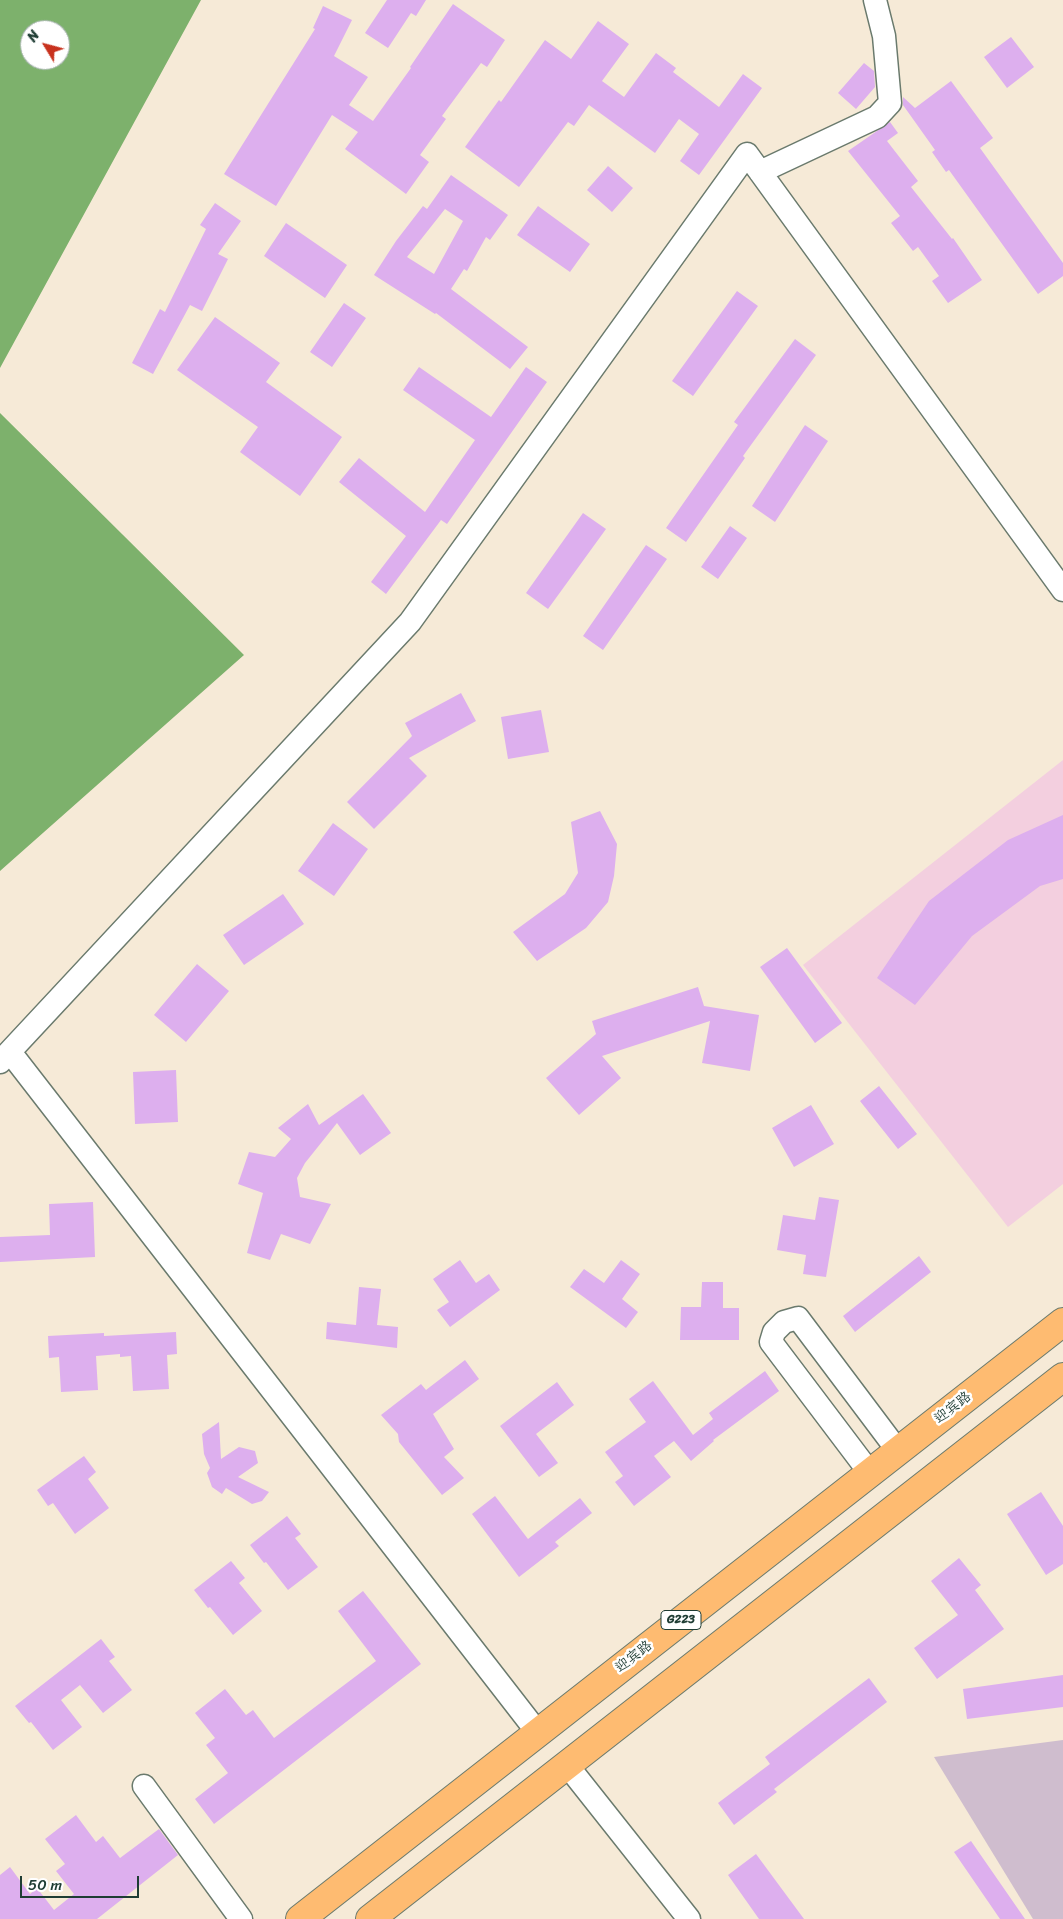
<!DOCTYPE html>
<html>
<head>
<meta charset="utf-8">
<style>
	body { margin:0 }
	#map { position:relative; width:1063px; height:1919px; overflow:hidden; background:#f6ead7; font-family:Sriracha,sans-serif }
	canvas { display:block }
	.north { position:absolute; left:20px; top:20px; width:50px; height:50px; box-sizing:border-box; background:#fff; border:1px solid #a5b1ae; border-radius:50%; rotate:307deg; font-size:14px; font-weight:700; line-height:20px; text-align:center; color:#1f3d34 }
	.north::after { content:''; display:block; margin:auto; width:18px; height:22px; background:#c8321e; clip-path:polygon(50% 0,100% 100%,50% 72%,0 100%) }
	.scale { position:absolute; left:20px; top:1876px; width:119px; height:22px; box-sizing:border-box; border:2px solid #1f3d34; border-top:0; padding-left:6px; font-size:15px; line-height:18px; white-space:nowrap; color:#1f3d34; -webkit-text-stroke:4px #fff; paint-order:stroke }
</style>
</head>
<body>
<div id="map">
<canvas width="1063" height="1919"></canvas>
<div class="north">N</div>
<div class="scale">50 m</div>
</div>
<script>
const ctx = document.querySelector('canvas').getContext('2d');
ctx.lineJoin = 'round';
function fill(path, color) { ctx.fillStyle = color; ctx.fill(path, 'evenodd'); }
const poly = rows => new Path2D(rows.map(r => 'M' + r).join(''));
function trace(path, color, width, dash) { ctx.strokeStyle = color; ctx.lineWidth = width; ctx.lineCap = dash ? 'butt' : 'round'; ctx.setLineDash(dash || []); ctx.stroke(path); }
function drawText(font, color, halo, rows, align = 'center') {
  ctx.font = font + ' Sriracha,"LXGW WenKai TC",sans-serif'; ctx.lineWidth = 5; ctx.setLineDash([]); ctx.textBaseline = 'middle'; ctx.strokeStyle = halo; ctx.fillStyle = color; for (const [text, x, y, turn = 0] of rows) {
    ctx.save(); ctx.translate(x, y); ctx.rotate((+turn || 0) * Math.PI / 180); ctx.textAlign = isNaN(turn) ? turn : align; if (halo) ctx.strokeText(text, 0, 0); ctx.fillText(text, 0, 0); ctx.restore();
  }
}
fill(poly([
	[1063,760,1063,1184,1008,1227,803,965]
]), '#f3cfdf');
fill(poly([
	[1063,1740,1063,1919,1033,1919,934,1757]
]), '#cfbdce');
fill(poly([
	[0,0,201,0,0,368],
	[30,30,60,30,60,60,30,60],
	[0,413,244,655,0,871]
]), '#7db16c');
fill(poly([
	[387,0,426,0,416,16,411,13,388,48,365,33],
	[453,4,505,40,487,67,481,63,442,116,446,119,420,155,429,162,406,194,345,149,358,132,332,115,276,206,224,174,315,29,313,28,323,6,352,20,334,56,368,77,349,105,373,121,411,68,410,67],
	[598,21,629,44,602,81,624,97,656,53,676,68,673,72,719,107,743,74,762,88,699,175,680,161,699,134,679,119,655,153,589,105,574,126,568,122,519,187,465,147,499,100,501,102,545,40,571,59],
	[1011,37,1034,67,1007,88,984,57],
	[864,63,874,71,875,87,856,109,838,93],
	[951,81,993,138,980,148,1063,263,1063,276,1038,294,949,170,946,172,932,152,935,150,903,105,903,97,915,108],
	[890,122,898,133,887,141,918,181,911,187,952,239,953,238,982,280,948,303,932,281,939,276,918,247,913,251,891,223,900,216,848,151],
	[608,166,633,188,612,212,587,190],
	[451,175,508,215,490,240,486,237,467,271,464,269,451,289,528,347,510,369,436,313,435,314,374,275,396,241,423,206,427,209],
	[445,209,463,221,434,274,407,257],
	[215,203,241,221,218,254,228,259,202,311,190,305,153,374,132,363,160,309,165,312,206,229,200,225],
	[538,206,590,244,570,272,517,235],
	[286,223,347,265,325,298,264,256],
	[737,291,758,306,693,396,672,381],
	[344,303,366,318,332,367,310,352],
	[215,317,280,363,266,382,342,437,300,496,240,452,258,427,177,370],
	[795,339,816,355,743,456,745,458,686,542,666,528,738,425,734,422],
	[419,367,491,417,526,367,547,382,447,524,441,520,386,594,371,582,406,536,339,482,359,458,425,512,475,440,403,390],
	[805,425,828,441,775,522,752,506],
	[583,513,606,529,548,609,526,593],
	[730,526,747,538,718,579,701,567],
	[646,545,667,559,603,650,583,636],
	[461,693,476,721,409,758,427,776,374,829,347,802,412,736,405,723],
	[541,710,549,752,508,759,501,717],
	[600,811,617,844,614,876,608,902,586,928,537,961,513,932,565,894,578,873,571,822],
	[1063,815,1063,879,1040,886,972,936,915,1005,877,978,929,901,1008,840],
	[333,823,368,849,334,896,298,871],
	[283,894,304,924,244,965,223,935],
	[787,948,842,1023,815,1043,760,967],
	[197,964,229,991,186,1042,154,1015],
	[698,987,704,1006,759,1015,750,1071,702,1063,710,1021,602,1056,621,1078,579,1115,546,1078,596,1034,592,1021],
	[176,1070,178,1122,135,1124,133,1072],
	[879,1086,917,1134,898,1149,860,1101],
	[363,1094,391,1133,360,1155,337,1123,305,1163,297,1178,300,1197,331,1204,310,1244,281,1234,270,1260,247,1253,263,1193,238,1184,249,1152,275,1157,291,1139,278,1128,308,1104,319,1125],
	[811,1105,834,1144,794,1167,772,1128],
	[819,1197,839,1200,826,1277,803,1274,806,1255,777,1250,783,1215,815,1220],
	[93,1202,95,1257,0,1262,0,1237,50,1235,49,1204],
	[919,1256,931,1272,855,1332,843,1316],
	[460,1260,476,1283,489,1274,500,1290,450,1327,437,1310,449,1302,433,1279],
	[621,1260,640,1274,622,1299,638,1312,626,1328,570,1287,584,1269,604,1283],
	[702,1282,723,1282,723,1308,739,1308,739,1340,680,1340,681,1307,701,1307],
	[359,1287,381,1289,377,1325,398,1327,397,1348,326,1339,327,1322,356,1325],
	[176,1332,177,1354,167,1355,169,1389,133,1391,131,1356,120,1357,120,1354,96,1356,98,1390,61,1392,59,1357,49,1358,48,1336,104,1333,104,1336],
	[465,1360,479,1379,433,1414,454,1449,444,1457,464,1478,442,1495,399,1442,398,1434,381,1415,421,1384,426,1390],
	[765,1371,779,1391,713,1440,714,1441,691,1461,674,1441,654,1456,671,1477,634,1506,615,1482,623,1476,605,1452,646,1422,629,1399,653,1381,693,1435,713,1419,709,1413],
	[557,1382,574,1405,536,1434,558,1463,539,1477,500,1426],
	[219,1422,221,1459,239,1447,255,1451,258,1463,238,1477,269,1492,262,1501,252,1504,226,1488,222,1494,212,1487,207,1473,210,1468,204,1454,202,1434],
	[84,1456,96,1472,88,1479,109,1508,75,1534,53,1503,48,1506,37,1490],
	[1041,1492,1063,1526,1063,1564,1046,1575,1007,1514],
	[495,1496,528,1539,580,1498,592,1513,555,1542,559,1546,519,1577,472,1514],
	[287,1516,301,1534,295,1538,318,1567,288,1590,266,1562,264,1563,250,1545],
	[959,1558,981,1585,975,1590,1004,1629,937,1679,914,1648,958,1615,931,1581],
	[231,1561,245,1578,239,1583,262,1611,233,1635,210,1607,208,1608,194,1590],
	[363,1591,421,1664,214,1824,195,1799,228,1773,206,1745,215,1738,195,1713,225,1689,246,1715,253,1710,274,1738,376,1661,338,1611],
	[101,1639,115,1657,109,1661,132,1690,103,1713,80,1685,61,1700,82,1727,53,1750,31,1722,29,1723,15,1706],
	[1063,1675,1063,1707,967,1719,963,1689],
	[869,1678,887,1702,774,1789,777,1792,734,1825,718,1803,770,1764,765,1757],
	[76,1815,96,1842,103,1836,120,1858,159,1829,178,1855,97,1919,0,1919,0,1875,10,1867,30,1894,37,1888,54,1910,74,1894,56,1871,65,1864,45,1839],
	[971,1841,1025,1919,1000,1919,954,1852],
	[756,1854,804,1919,759,1919,728,1875]
]), '#ddafee');
const minor = poly([
	[760,172,877,117,890,103,884,36,875,0],
	[10,1052,538,1733],
	[0,1062,410,622,747,154,1063,590],
	[870,1473,771,1342,774,1332,784,1322,798,1318,898,1451],
	[567,1765,689,1919],
	[144,1786,241,1919]
]);
const highway = poly([
	[300,1919,1063,1322],
	[370,1919,1063,1377]
]);
trace(minor, '#6a7a6d', 25);
trace(highway, '#6a7a6d', 30);
trace(minor, '#fff', 22);
trace(highway, '#febb71', 28);
for (const [x, y, w] of [
	[681,1620,40]
]) { const box = new Path2D(); box.roundRect(x - w / 2, y - 9.5, w, 19, 4); ctx.fillStyle = '#fff'; ctx.fill(box); trace(box, '#1f3d34', 1); }
drawText('bold 12px', '#1f3d34', null, [
	["G223",681,1620]
]);
drawText('14px', '#1f3d34', '#fff', [
	["迎宾路",953,1408,-38],
	["迎宾路",634,1657,-38]
]);
</script>
</body>
</html>
